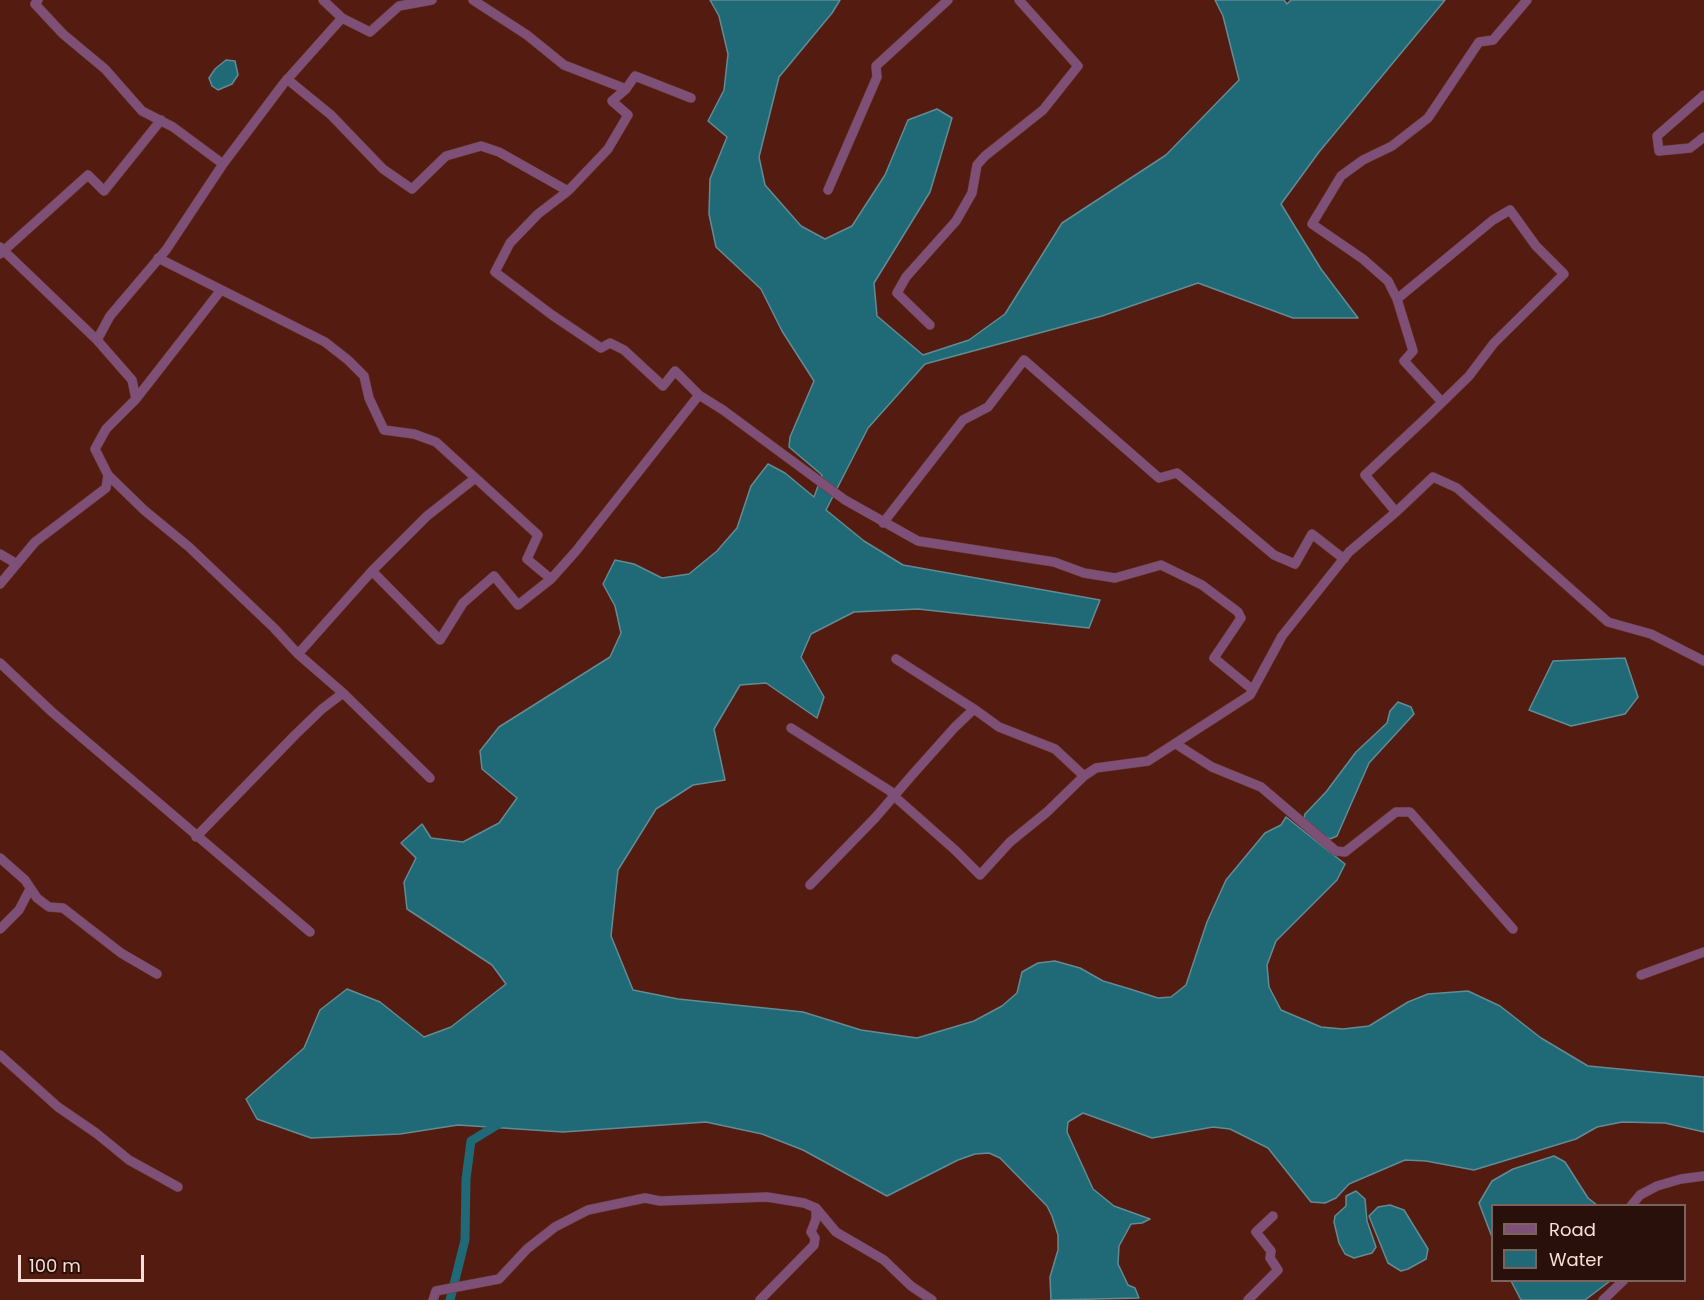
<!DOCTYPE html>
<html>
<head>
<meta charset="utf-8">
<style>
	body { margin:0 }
	#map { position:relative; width:1704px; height:1300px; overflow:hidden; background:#541b11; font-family:Poppins,sans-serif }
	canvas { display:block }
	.legend { position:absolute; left:1491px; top:1204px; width:195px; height:78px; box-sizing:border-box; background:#29100b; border:2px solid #7d625c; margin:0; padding:8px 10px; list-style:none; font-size:18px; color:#fbddd6 }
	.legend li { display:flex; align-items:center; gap:12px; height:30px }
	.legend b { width:30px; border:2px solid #7d625c }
	.scale { position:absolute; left:18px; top:1255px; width:126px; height:27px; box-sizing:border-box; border:3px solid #fbddd6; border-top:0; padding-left:8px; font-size:18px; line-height:21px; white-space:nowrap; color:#fbddd6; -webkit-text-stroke:4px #29100b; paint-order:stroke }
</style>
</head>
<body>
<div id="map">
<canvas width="1704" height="1300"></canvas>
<ul class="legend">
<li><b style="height:8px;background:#7e5077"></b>Road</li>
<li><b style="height:16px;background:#206977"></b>Water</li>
</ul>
<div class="scale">100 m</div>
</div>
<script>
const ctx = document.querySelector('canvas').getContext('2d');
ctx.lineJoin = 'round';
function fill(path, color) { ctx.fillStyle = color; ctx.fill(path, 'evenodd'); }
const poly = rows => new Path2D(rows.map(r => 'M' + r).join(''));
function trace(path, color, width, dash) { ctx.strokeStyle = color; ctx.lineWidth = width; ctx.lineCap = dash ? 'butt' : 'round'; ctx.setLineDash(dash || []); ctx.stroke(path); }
const water = poly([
	[710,0,840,0,832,13,779,77,759,157,765,185,801,226,825,239,852,226,885,175,908,120,937,109,952,118,930,192,874,283,877,316,923,355,969,340,1005,314,1062,223,1166,155,1239,80,1223,16,1215,0,1284,0,1287,4,1291,0,1445,0,1319,152,1281,204,1321,269,1358,318,1293,318,1198,283,1102,316,925,364,868,428,826,510,864,541,903,565,1100,600,1089,628,918,609,854,612,811,634,801,657,824,697,817,718,766,683,740,685,714,729,725,780,693,785,656,809,618,870,611,936,633,990,678,999,803,1012,861,1030,917,1038,974,1021,1002,1006,1017,993,1022,972,1038,963,1055,961,1080,968,1103,981,1130,989,1158,998,1171,997,1186,985,1207,922,1226,880,1265,833,1281,825,1286,817,1345,864,1337,880,1276,941,1267,965,1269,987,1281,1010,1321,1027,1343,1029,1369,1026,1408,1002,1428,994,1468,991,1500,1006,1541,1038,1588,1066,1704,1077,1704,1132,1665,1123,1622,1122,1597,1127,1576,1139,1474,1170,1426,1161,1405,1160,1349,1184,1336,1198,1325,1203,1311,1202,1268,1148,1230,1129,1213,1127,1152,1138,1083,1113,1068,1122,1067,1132,1093,1189,1114,1206,1150,1219,1142,1223,1131,1224,1119,1246,1118,1264,1128,1285,1135,1288,1139,1298,1051,1300,1050,1277,1058,1250,1058,1235,1052,1216,1047,1206,1000,1158,989,1153,975,1154,958,1160,887,1196,803,1150,762,1134,706,1122,563,1132,458,1125,400,1134,311,1138,257,1119,246,1099,304,1048,320,1010,347,989,380,1002,424,1037,451,1027,506,984,492,965,407,909,404,882,416,858,401,843,422,824,431,838,463,842,499,823,517,798,482,769,480,751,499,727,610,657,621,633,615,606,603,584,615,560,634,564,662,578,689,574,717,551,737,528,751,486,768,464,785,473,814,497,822,475,789,447,790,437,814,381,782,331,761,289,716,247,709,214,710,179,727,137,708,121,724,90,728,54,719,16,710,0],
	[226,60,235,61,238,75,232,84,218,90,212,86,209,78,215,69,226,60],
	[1625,658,1638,697,1625,714,1571,726,1529,710,1553,661,1625,658],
	[1398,702,1411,707,1414,714,1369,763,1337,836,1330,839,1324,836,1304,818,1305,814,1326,792,1356,752,1387,723,1390,711,1398,702],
	[1554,1156,1565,1162,1588,1198,1597,1205,1492,1206,1492,1237,1479,1203,1492,1181,1513,1169,1554,1156],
	[1356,1191,1365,1199,1367,1221,1376,1247,1372,1253,1354,1258,1345,1254,1339,1243,1334,1222,1335,1216,1346,1206,1346,1196,1356,1191],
	[1390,1205,1404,1210,1428,1249,1426,1259,1408,1269,1401,1271,1388,1263,1369,1216,1378,1207,1390,1205],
	[1511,1281,1511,1280,1610,1281,1585,1300,1521,1300,1511,1281]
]);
fill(water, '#206977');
trace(water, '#628c94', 1.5);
trace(poly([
	[450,1300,465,1240,466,1179,471,1141,502,1122]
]), '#206977', 9);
const minor = poly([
	[38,0,35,4,63,34,105,69,142,111,173,127,223,164],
	[473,0,527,35,564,65,626,89,635,76,691,98],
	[342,18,370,32,399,6,432,0],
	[287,79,331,115,383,169,412,189,446,156,481,146,499,152,568,191,608,149,628,115,612,101,626,89],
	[1704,95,1657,136,1659,151,1690,148,1704,137],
	[828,190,877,77,876,66,948,0],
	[568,191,538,214,510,243,495,272,552,315,601,348,610,343,624,350,663,386,675,371,699,395,723,410,845,500,918,541,1054,562,1084,573,1115,578,1161,565,1202,585,1238,612,1241,618,1214,658,1253,690],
	[0,247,97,340],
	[0,254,88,175,104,191,161,120],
	[1397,299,1413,351,1404,361,1442,402],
	[930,325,897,293,906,277,956,221,972,193,977,165,985,156,1043,110,1078,66,1019,0],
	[136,399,221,290],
	[108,475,144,510,189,547,274,628,298,654,372,571,440,640,463,603,494,576,518,605,551,579,527,559,538,535,436,442,414,434,384,430,369,398,364,376,348,360,325,342,158,258],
	[1396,512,1433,477,1457,488,1608,622,1651,634,1704,661],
	[883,523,963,420,988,407,1024,360,1159,478,1177,473,1274,555,1295,564,1312,534,1344,559],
	[0,554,17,564],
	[372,571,427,516,474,479],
	[551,579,576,551,699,395],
	[0,584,35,542,106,488,108,475,95,449,106,429,136,399,132,380,97,340,110,316,166,250,223,164,284,83,342,18,323,0],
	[896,659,974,709],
	[0,663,52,712,310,932],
	[343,693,430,778],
	[791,728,890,791,894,796,955,850,980,875,1010,842,1047,812,1084,776,1055,749,999,727,974,709,955,727,913,774,875,818,810,885],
	[1176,744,1212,767,1261,787,1336,851,1345,852,1396,812,1410,812,1513,929],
	[1084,776,1096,768,1148,761,1250,695,1282,636,1349,552,1396,512,1365,475,1428,416,1469,376,1494,343,1564,274,1536,246,1510,210,1493,220,1397,299,1388,281,1363,259,1312,224,1341,176,1363,160,1392,146,1428,118,1479,42,1493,40,1527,0],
	[196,837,295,735,322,709,343,693,298,654],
	[0,858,25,880,37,898,49,907,63,908,121,953,157,974],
	[0,929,19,910,30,889],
	[1641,975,1704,952],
	[0,1055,58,1107,96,1133,129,1160,178,1187],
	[1631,1206,1640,1195,1657,1186,1681,1179,1704,1176],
	[433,1300,436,1291,499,1279,527,1249,555,1227,588,1210,645,1198,660,1201,767,1197,804,1203,816,1208,836,1232,884,1260,911,1286,932,1300],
	[760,1300,814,1245,815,1238,811,1232,816,1219,816,1208],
	[1248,1300,1278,1270,1270,1258,1271,1251,1256,1232,1273,1216],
	[1603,1300,1624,1280]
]);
trace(minor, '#6f3a31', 10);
trace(minor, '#7e5077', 9);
</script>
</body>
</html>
